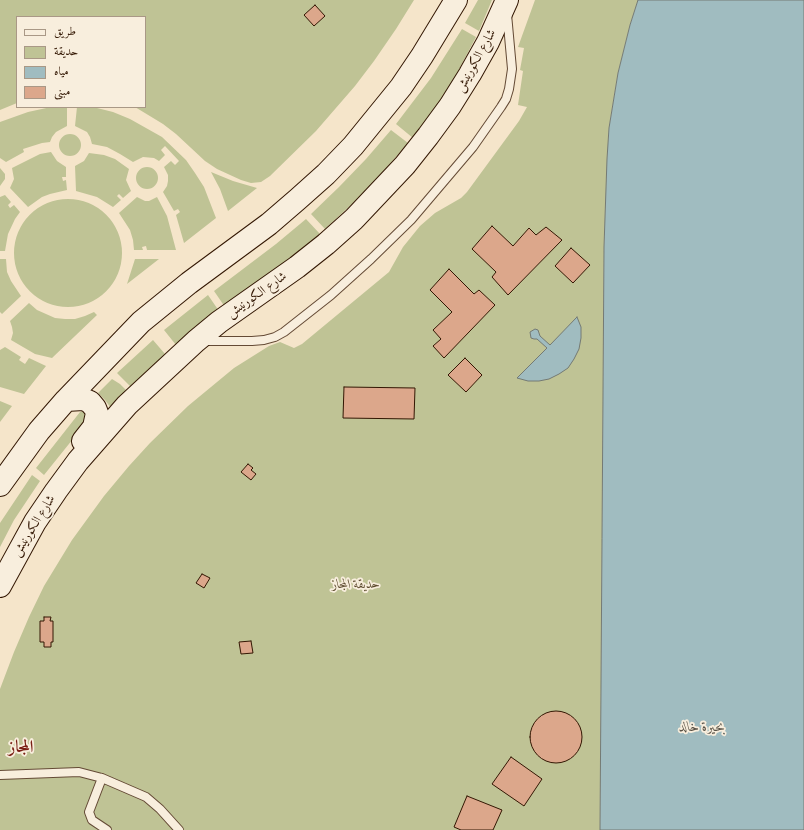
<!DOCTYPE html>
<html>
<head>
<meta charset="utf-8">
<style>
	body { margin:0 }
	#map { position:relative; width:804px; height:830px; overflow:hidden; background:#f5e5ca; font-family:"Gentium Book Plus",Amiri,serif }
	canvas { display:block }
	.legend { position:absolute; left:16px; top:16px; width:130px; height:92px; box-sizing:border-box; background:#f8eedd; border:1px solid #a99886; margin:0; padding:5px 7px; list-style:none; font-size:12px; color:#331703 }
	.legend li { display:flex; align-items:center; gap:8px; height:20px }
	.legend b { width:20px; border:1px solid #a99886 }
</style>
</head>
<body>
<div id="map">
<canvas width="804" height="830"></canvas>
<ul class="legend">
<li><b style="height:5px;background:#f8eedd"></b>طريق</li>
<li><b style="height:11px;background:#bfc395"></b>حديقة</li>
<li><b style="height:11px;background:#a0bcc0"></b>مياه</li>
<li><b style="height:11px;background:#dca78b"></b>مبنى</li>
</ul>
</div>
<script>
const ctx = document.querySelector('canvas').getContext('2d');
ctx.lineJoin = 'round';
function fill(path, color) { ctx.fillStyle = color; ctx.fill(path, 'evenodd'); }
const poly = rows => new Path2D(rows.map(r => 'M' + r).join(''));
function trace(path, color, width, dash) { ctx.strokeStyle = color; ctx.lineWidth = width; ctx.lineCap = dash ? 'butt' : 'round'; ctx.setLineDash(dash || []); ctx.stroke(path); }
function drawText(font, color, halo, rows, align = 'center') {
  ctx.font = font + ' "Gentium Book Plus",Amiri,serif'; ctx.lineWidth = 3.5; ctx.setLineDash([]); ctx.textBaseline = 'middle'; ctx.strokeStyle = halo; ctx.fillStyle = color; for (const [text, x, y, turn = 0] of rows) {
    ctx.save(); ctx.translate(x, y); ctx.rotate((+turn || 0) * Math.PI / 180); ctx.textAlign = isNaN(turn) ? turn : align; if (halo) ctx.strokeText(text, 0, 0); ctx.fillText(text, 0, 0); ctx.restore();
  }
}
fill(poly([
	[0,0,414,0,396,29,374,61,355,86,316,131,270,176,261,182,251,183,241,180,217,169,205,161,176,134,163,124,135,107,145,107,145,17,17,17,17,103,0,110],
	[478,0,492,0,479,31,465,23],
	[535,0,638,0,630,25,618,73,609,128,604,247,600,830,0,830,0,689,14,652,29,617,44,586,72,540,104,496,129,466,150,443,188,406,234,368,269,346,280,342,294,348,302,344,389,272,403,247,420,226,435,213,461,198,467,192,519,121,527,107,518,105,523,71,520,70,524,48,518,47],
	[462,29,476,37,454,79,428,119,413,138,396,124,431,78],
	[51,107,67,107,67,126,56,132,52,137,50,142,42,143,23,149,24,152,6,162,0,158,0,122,28,112],
	[77,107,93,107,113,112,130,119,162,137,186,160,195,173,204,187,216,218,184,243,176,215,180,212,178,209,174,211,163,192,167,186,168,181,168,175,164,167,171,161,175,165,179,161,165,146,161,150,165,155,159,161,154,158,143,157,133,162,120,154,107,147,92,144,90,137,87,132,75,126],
	[391,130,408,143,382,173,354,202,325,229,311,214,339,187,366,159],
	'59 145a11 11 0 1 1 22 0a11 11 0 1 1-22 0Z',
	[51,152,57,161,66,167,66,177,62,177,63,181,66,180,67,190,50,194,42,197,28,207,10,188,14,179,12,168,40,154],
	[89,153,104,155,115,159,129,169,126,180,131,191,123,198,119,194,117,196,121,200,113,207,97,197,76,191,75,166,84,161],
	'136 178a11 11 0 1 1 22 0a11 11 0 1 1-22 0Z',
	[0,168,5,174,5,179,0,186],
	[211,172,233,181,257,188,228,211,220,189],
	[5,195,11,202,8,205,10,208,14,205,20,212,15,219,8,234,5,251,0,251,0,197],
	[137,197,145,201,149,201,157,197,167,216,176,250,147,250,146,246,142,247,143,250,134,250,133,240,130,230,119,213],
	'14 253a54 54 0 1 1 108 0a54 54 0 1 1-108 0Z',
	[306,219,320,234,290,260,225,307,214,291,276,244],
	[0,259,6,259,7,272,11,281,21,296,2,314,0,312],
	[135,259,159,259,127,284],
	[208,295,219,311,176,345,164,330],
	[29,303,37,310,55,318,65,319,75,319,85,316,94,312,97,315,52,358,35,354,11,340,13,333,12,327,10,321],
	[153,340,165,354,131,387,117,373],
	[5,347,21,357,19,360,25,364,29,358,46,366,24,394,0,387,0,350],
	[112,379,120,384,127,391,111,408,105,400,98,393],
	[0,401,12,406,0,422],
	[84,411,89,419,44,475,36,468,80,412],
	[32,475,40,481,14,520,0,547,0,523]
]), '#bfc395');
const water = poly([
	[638,0,804,0,804,830,600,830,604,247,607,159,609,128,618,73,630,25,638,0],
	[577,317,581,327,581,338,579,349,574,359,568,368,559,374,549,379,539,381,528,381,517,378,547,348,537,339,534,339,531,338,530,332,535,329,538,330,540,336,550,345,577,317]
]);
fill(water, '#a0bcc0');
trace(water, '#747a74', 1);
const building = poly([
	[315,5,325,16,314,26,304,15,315,5],
	[492,226,513,246,529,228,536,235,546,227,562,240,508,295,492,277,496,272,472,249,492,226],
	[571,248,590,265,573,283,555,266,571,248],
	[449,269,474,294,479,290,495,305,444,358,433,346,441,339,433,330,452,312,430,290,449,269],
	[465,358,482,375,466,392,448,375,465,358],
	[344,387,415,388,414,419,343,418,344,387],
	[248,464,253,468,251,470,256,474,251,480,241,472,248,464],
	[202,574,210,578,204,588,196,583,202,574],
	[44,617,51,617,50,621,53,621,53,642,51,642,51,647,44,647,44,642,40,642,40,621,44,621,44,617],
	[251,641,253,653,241,654,239,642,251,641],
	'530 737a26 26 0 1 1 52 0a26 26 0 1 1-52 0Z',
	[511,757,542,779,524,806,492,784,511,757],
	[467,796,502,810,493,830,461,830,454,827,467,796]
]);
fill(building, '#dca78b');
trace(building, '#331703', 1);
const lane = poly([
	[203,341,252,341,264,340,275,337,284,332,331,295,371,259,411,220,473,147,501,107,506,99,509,89,512,69,507,14],
	[0,775,79,772,102,778,146,797,160,809,179,830],
	[102,778,89,812,92,820,107,830]
]);
const secondary = poly([
	[66,400,83,399,90,402,95,408,97,413,94,427,83,441],
	[0,485,39,431,66,400,141,322,189,283,269,224,298,199,326,174,353,146,401,87,422,56,456,0],
	[0,586,35,522,56,491,78,461,127,405,196,341,219,322,297,267,326,244,354,219,405,165,428,136,450,106,470,74,488,42,507,0]
]);
trace(lane, '#644a35', 10);
trace(secondary, '#331703', 24);
trace(lane, '#f8eedd', 8);
trace(secondary, '#f8eedd', 22);
drawText('13px', '#331703', '#f8eedd', [
	["شارع الكورنيش",476,61,-61],
	["شارع الكورنيش",257,295,-35],
	["شارع الكورنيش",34,526,-58]
]);
drawText('italic 13px', '#5d4b2f', '#f8eedd', [
	["حديقة المجاز",356,585]
]);
drawText('italic 14px', '#595145', '#f8eedd', [
	["بحيرة خالد",702,727]
]);
drawText('bold 17px', '#7a1f14', '#f8eedd', [
	["المجاز",21,748]
]);
</script>
</body>
</html>
